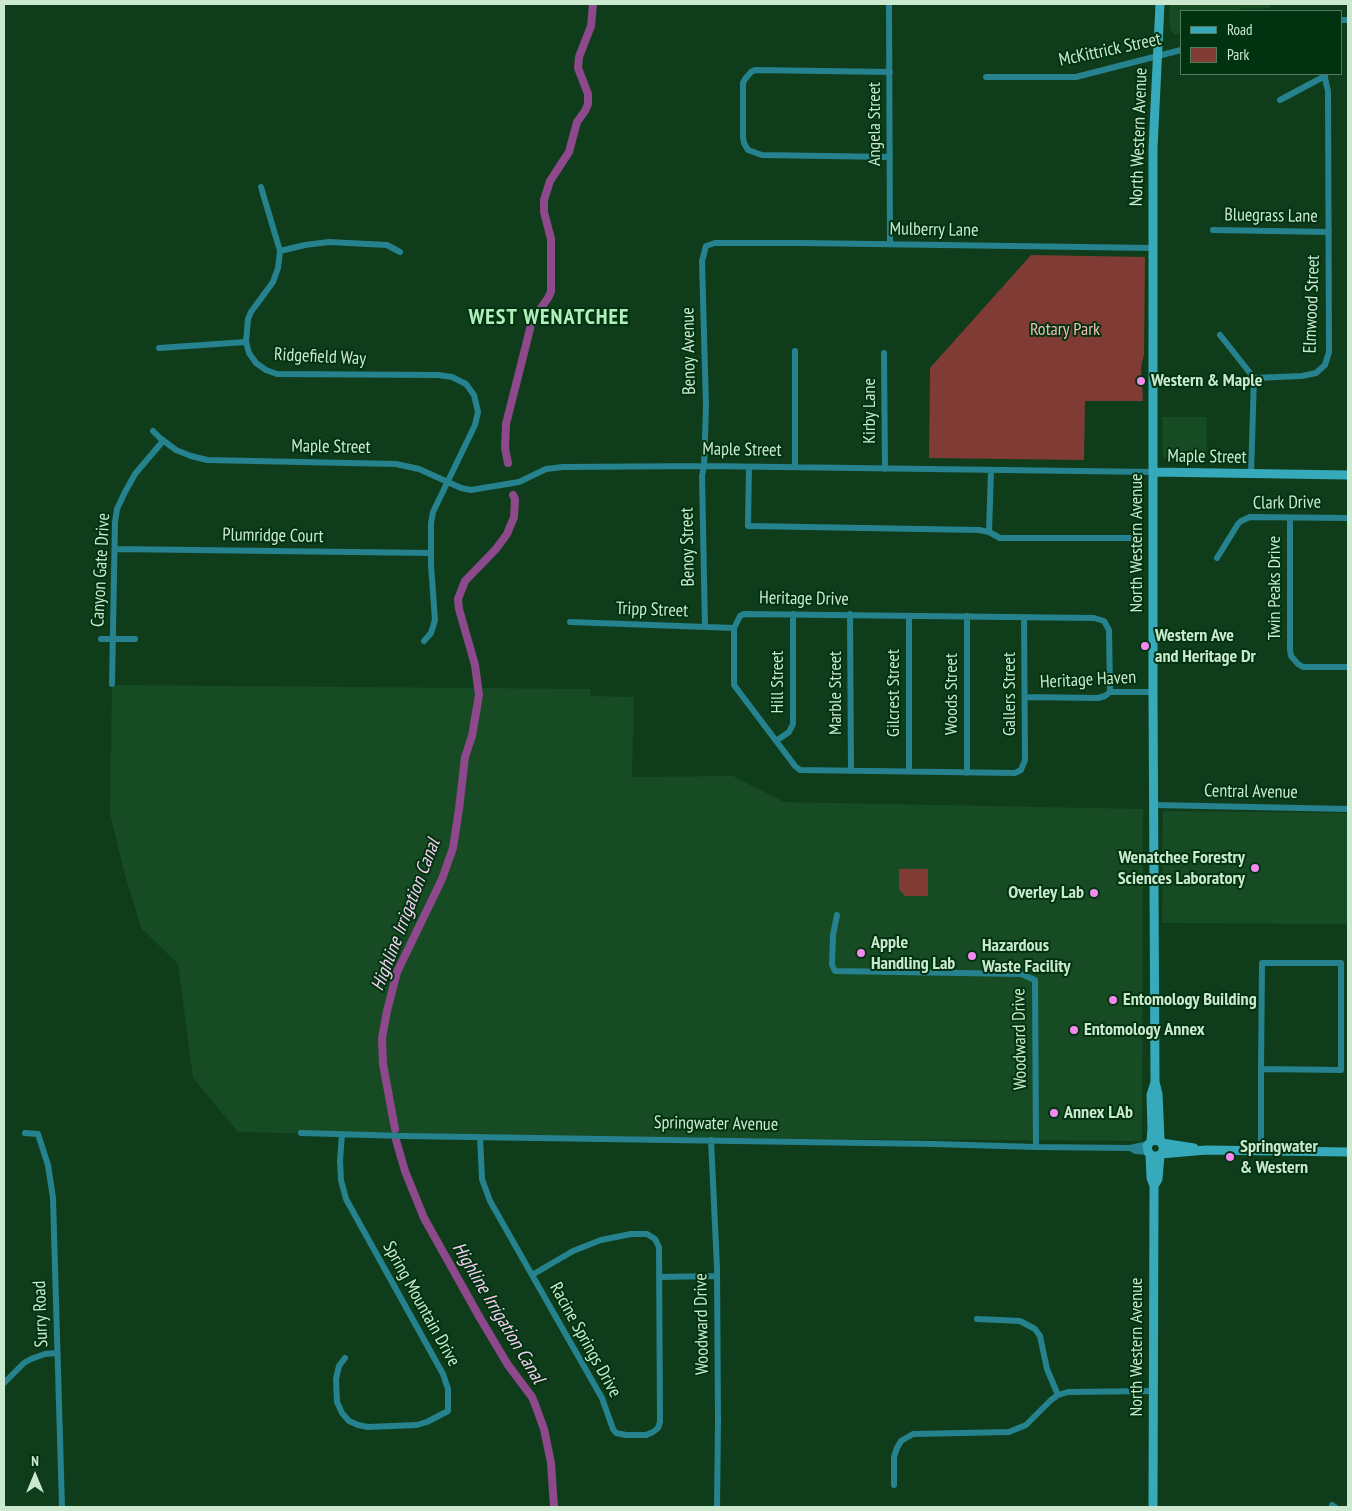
<!DOCTYPE html>
<html>
<head>
<meta charset="utf-8">
<style>
	body { margin:0 }
	#map { position:relative; width:1352px; height:1511px; overflow:hidden; background:#0f3d1b; font-family:"PT Sans Narrow",sans-serif }
	canvas { display:block }
	.frame { position:absolute; inset:0; border:5px solid #cbe9ce; pointer-events:none }
	.legend { position:absolute; left:1180px; top:10px; width:162px; height:65px; box-sizing:border-box; background:#023311; border:1px solid #527c5d; margin:0; padding:6px 9px; list-style:none; font-size:15px; color:#cbe9ce }
	.legend li { display:flex; align-items:center; gap:10px; height:25px }
	.legend b { width:25px; border:1px solid #527c5d }
	.north { position:absolute; left:10px; top:1451px; width:50px; height:50px; -webkit-text-stroke:4px #023311; paint-order:stroke; rotate:0deg; font-size:14px; font-weight:700; line-height:20px; text-align:center; color:#cbe9ce }
	.north::after { content:''; display:block; margin:auto; width:18px; height:22px; background:#cbe9ce; clip-path:polygon(50% 0,100% 100%,50% 72%,0 100%) }
</style>
</head>
<body>
<div id="map">
<canvas width="1352" height="1511"></canvas>
<div class="frame"></div>
<ul class="legend">
<li><b style="height:6px;background:#36aaba"></b>Road</li>
<li><b style="height:14px;background:#803c34"></b>Park</li>
</ul>
<div class="north">N</div>
</div>
<script>
const ctx = document.querySelector('canvas').getContext('2d');
ctx.lineJoin = 'round';
function fill(path, color) { ctx.fillStyle = color; ctx.fill(path, 'evenodd'); }
const poly = rows => new Path2D(rows.map(r => 'M' + r).join(''));
function trace(path, color, width, dash) { ctx.strokeStyle = color; ctx.lineWidth = width; ctx.lineCap = dash ? 'butt' : 'round'; ctx.setLineDash(dash || []); ctx.stroke(path); }
function drawText(font, color, halo, rows, align = 'center') {
  ctx.font = font + ' "PT Sans Narrow",sans-serif'; ctx.lineWidth = 4; ctx.setLineDash([]); ctx.textBaseline = 'middle'; ctx.strokeStyle = halo; ctx.fillStyle = color; for (const [text, x, y, turn = 0] of rows) {
    ctx.save(); ctx.translate(x, y); ctx.rotate((+turn || 0) * Math.PI / 180); ctx.textAlign = isNaN(turn) ? turn : align; if (halo) ctx.strokeText(text, 0, 0); ctx.fillText(text, 0, 0); ctx.restore();
  }
}
fill(poly([
	[1169,4,1270,4,1270,8,1239,9,1234,11,1181,11,1181,32,1175,35,1170,29],
	[1162,417,1207,417,1206,462,1169,462,1163,456],
	[112,685,590,689,590,696,634,697,632,777,733,776,784,802,1143,809,1142,1141,403,1136,238,1132,193,1078,178,964,141,928,124,872,110,814],
	[1163,811,1348,813,1348,924,1162,923]
]), '#174b24');
fill(poly([
	[1031,255,1145,257,1144,354,1141,367,1143,401,1085,401,1084,460,929,458,930,368],
	[899,869,928,869,928,896,905,896,899,889]
]), '#803c34');
trace(poly([
	[508,463,505,448,506,424,530,329,531,322,548,298,551,292,551,239,544,212,544,200,550,181,569,152,577,122,585,111,588,104,588,94,578,68,579,57,591,26,593,4],
	[395,1129,383,1064,382,1038,387,1011,397,972,442,879,453,848,459,809,465,757,472,736,479,695,475,665,459,609,458,599,465,581,496,549,507,534,514,517,515,499,513,495],
	[396,1140,405,1171,424,1218,480,1318,508,1365,532,1397,536,1407,544,1429,551,1463,554,1507]
]), '#8e498c', 8);
trace(poly([
	[889,4,890,244],
	[1341,20,1348,20],
	[890,72,755,70,751,72,745,79,743,83,743,137,744,143,748,150,762,155,890,157],
	[986,77,1076,77,1181,50],
	[1280,100,1325,76],
	[261,187,280,251,278,268,273,282,251,312,248,319,246,342,249,353,256,363,266,370,277,374,438,375,452,377,466,384,474,395,478,412,475,425,433,512,431,523,431,565,435,620,431,633,424,641],
	[1213,230,1329,232],
	[280,251,305,245,329,242,387,245,400,252],
	[1220,335,1254,378],
	[159,348,246,342],
	[884,353,885,469],
	[1254,378,1302,376,1316,373,1325,365,1329,352,1328,91,1324,74],
	[153,431,160,438,176,450,191,456,207,460,396,464,419,469,461,488,471,490,519,482,546,469,563,467,704,466,1153,472],
	[749,467,748,526,979,530,989,532],
	[795,467,795,351],
	[991,470,989,532,1000,538,1139,538],
	[1251,474,1254,378],
	[1290,518,1290,650,1291,656,1298,664,1303,667,1348,667],
	[115,549,431,553],
	[1217,558,1238,524,1241,521,1250,517,1348,518],
	[850,614,851,771],
	[909,616,909,771],
	[967,616,967,773],
	[1024,617,1025,760,1021,770,1015,773,800,770,795,766,734,685,734,628,740,616,744,614,1094,618,1104,621,1109,630,1110,692],
	[570,622,734,628],
	[705,627,702,476,704,466,706,407,702,261,706,246,715,243,801,243,1153,248],
	[101,639,135,639],
	[112,684,115,522,117,509,125,492,135,474,163,441],
	[1025,697,1098,698,1105,696,1110,692,1153,692],
	[776,741,789,732,793,724,793,614],
	[1154,805,1348,809],
	[837,915,833,935,832,965,835,971,1021,974,1035,980,1036,1147],
	[25,1133,38,1134,48,1165,53,1198,62,1507],
	[301,1133,403,1136,934,1144,1036,1147,1130,1148,1148,1144],
	[342,1134,340,1161,341,1180,346,1199,443,1374,448,1389,448,1411,427,1422,417,1425,368,1427,358,1425,349,1421,342,1413,337,1402,336,1379,339,1366,345,1358],
	[480,1137,482,1179,490,1201,532,1275,602,1398,613,1429,616,1433,626,1435,646,1435,653,1432,658,1428,660,1422,659,1247,655,1239,647,1234,631,1234,601,1240,573,1251,532,1275],
	[711,1140,717,1267,718,1421,717,1507],
	[1130,1148,1136,1151,1148,1152],
	[1261,1151,1261,1069,1262,963,1341,963,1341,1070,1261,1069],
	[659,1277,717,1276],
	[977,1319,1020,1321,1035,1329,1040,1336,1047,1369,1058,1395],
	[4,1383,24,1363,31,1359,45,1354,57,1353],
	[894,1485,894,1457,897,1448,901,1441,913,1434,1009,1432,1026,1425,1051,1400,1058,1395,1068,1392,1153,1391],
	[1332,1505,1335,1507]
]), '#26828e', 6);
trace(poly([
	[1160,4,1153,148,1153,692,1155,1082,1158,1094,1160,1139,1164,1149,1161,1154,1158,1156,1152,1156,1148,1152,1147,1146,1151,1141,1156,1140,1161,1142],
	[1153,472,1348,475],
	[1151,1141,1152,1128,1151,1095,1155,1082],
	[1162,1143,1194,1148],
	[1150,1154,1151,1178,1154,1186,1153,1507],
	[1161,1154,1206,1150,1348,1152],
	[1154,1186,1158,1179,1160,1155]
]), '#36aaba', 9);
for (const [x, y, r, color] of [
	[1141,381,5,"#f489f0"],
	[1145,646,5,"#f489f0"],
	[1255,868,5,"#f489f0"],
	[1094,893,5,"#f489f0"],
	[861,953,5,"#f489f0"],
	[972,956,5,"#f489f0"],
	[1113,1000,5,"#f489f0"],
	[1074,1030,5,"#f489f0"],
	[1054,1113,5,"#f489f0"],
	[1230,1157,5,"#f489f0"]
]) { const dot = new Path2D(); dot.arc(x, y, r, 0, 2 * Math.PI); ctx.fillStyle = color; ctx.fill(dot); trace(dot, '#023311', 2); }
drawText('18px', '#cbe9ce', '#023311', [
	["McKittrick Street",1110,50,-12],
	["Angela Street",875,124,-90],
	["North Western Avenue",1139,137,-88],
	["Bluegrass Lane",1271,216,1],
	["Mulberry Lane",934,230,1],
	["Elmwood Street",1312,304,-88],
	["Benoy Avenue",689,351,-91],
	["Ridgefield Way",320,357,3],
	["Kirby Lane",870,411,-90],
	["Maple Street",331,447,1],
	["Maple Street",742,450,1],
	["Maple Street",1207,457,1],
	["Clark Drive",1287,503,-1],
	["Plumridge Court",273,536,1],
	["North Western Avenue",1137,543,-90],
	["Benoy Street",688,547,-91],
	["Canyon Gate Drive",101,570,-87],
	["Twin Peaks Drive",1275,588,-90],
	["Heritage Drive",804,599,1],
	["Tripp Street",652,610,2],
	["Heritage Haven",1088,680,-3],
	["Hill Street",778,682,-90],
	["Marble Street",836,693,-90],
	["Gilcrest Street",894,693,-90],
	["Woods Street",952,694,-90],
	["Gallers Street",1010,694,-90],
	["Central Avenue",1251,792,1],
	["Woodward Drive",1020,1039,-91],
	["Springwater Avenue",716,1124,1],
	["Spring Mountain Drive",421,1304,61],
	["Surry Road",41,1314,-92],
	["Woodward Drive",702,1324,-91],
	["Racine Springs Drive",585,1340,61],
	["North Western Avenue",1137,1347,-90]
]);
drawText('18px', '#f0bab2', '#023311', [
	["Rotary Park",1065,330]
]);
drawText('bold 18px', '#cbe9ce', '#023311', [
	["Western & Maple",1151,381],
	["Western Ave",1155,636],
	["and Heritage Dr",1155,657],
	["Wenatchee Forestry",1245,858,"right"],
	["Sciences Laboratory",1245,879,"right"],
	["Overley Lab",1084,893,"right"],
	["Apple",871,943],
	["Handling Lab",871,964],
	["Hazardous",982,946],
	["Waste Facility",982,967],
	["Entomology Building",1123,1000],
	["Entomology Annex",1084,1030],
	["Annex LAb",1064,1113],
	["Springwater",1240,1147],
	["& Western",1240,1168]
], 'left');
drawText('italic 19px', '#f7d0f4', '#023311', [
	["Highline Irrigation Canal",406,915,-69],
	["Highline Irrigation Canal",498,1313,59]
]);
ctx.letterSpacing = '1px';
drawText('bold 22px', '#b1f0ba', '#023311', [
	["WEST WENATCHEE",549,318]
]);
ctx.letterSpacing = '0px';
</script>
</body>
</html>
